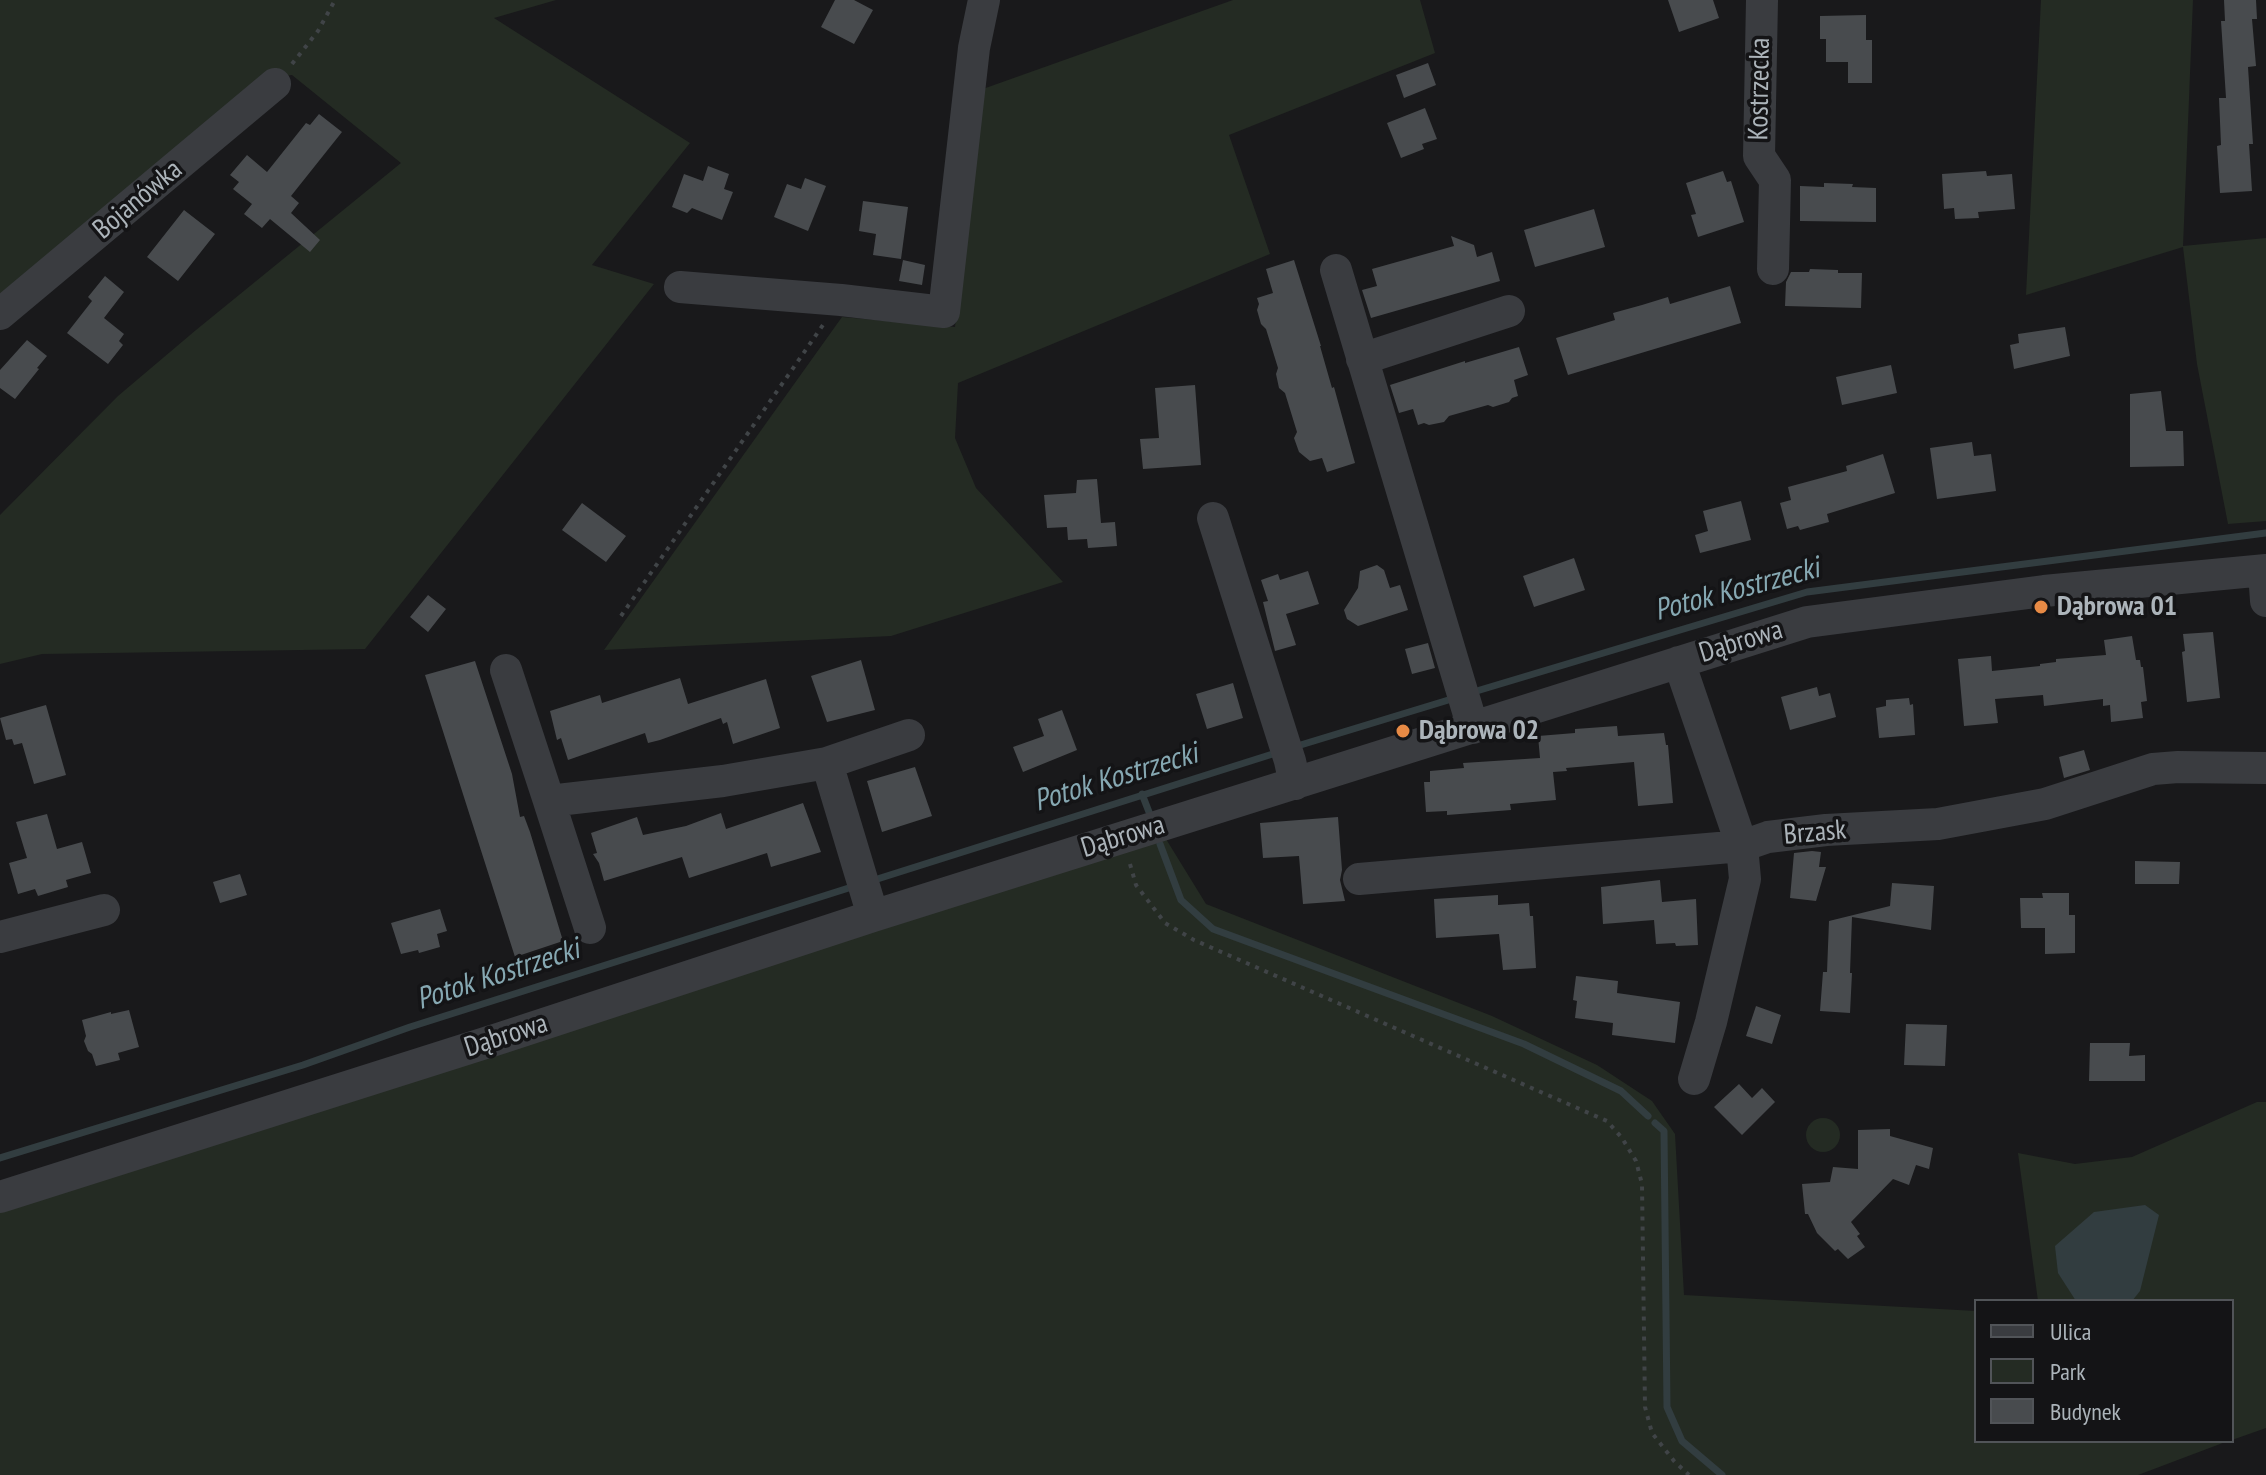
<!DOCTYPE html>
<html>
<head>
<meta charset="utf-8">
<style>
	body { margin:0 }
	#map { position:relative; width:2266px; height:1475px; overflow:hidden; background:#19191b; font-family:"PT Sans Narrow",sans-serif }
	canvas { display:block }
	.legend { position:absolute; left:1974px; top:1299px; width:260px; height:144px; box-sizing:border-box; background:#141416; border:2px solid #515458; margin:0; padding:10px 14px; list-style:none; font-size:24px; color:#acb4ba }
	.legend li { display:flex; align-items:center; gap:16px; height:40px }
	.legend b { width:40px; border:2px solid #515458 }
</style>
</head>
<body>
<div id="map">
<canvas width="2266" height="1475"></canvas>
<ul class="legend">
<li><b style="height:10px;background:#3a3c40"></b>Ulica</li>
<li><b style="height:22px;background:#242b23"></b>Park</li>
<li><b style="height:22px;background:#484b4e"></b>Budynek</li>
</ul>
</div>
<script>
const ctx = document.querySelector('canvas').getContext('2d');
ctx.lineJoin = 'round';
function fill(path, color) { ctx.fillStyle = color; ctx.fill(path, 'evenodd'); }
const poly = rows => new Path2D(rows.map(r => 'M' + r).join(''));
function trace(path, color, width, dash) { ctx.strokeStyle = color; ctx.lineWidth = width; ctx.lineCap = dash ? 'butt' : 'round'; ctx.setLineDash(dash || []); ctx.stroke(path); }
function drawText(font, color, halo, rows, align = 'center') {
  ctx.font = font + ' "PT Sans Narrow",sans-serif'; ctx.lineWidth = 7; ctx.setLineDash([]); ctx.textBaseline = 'middle'; ctx.strokeStyle = halo; ctx.fillStyle = color; for (const [text, x, y, turn = 0] of rows) {
    ctx.save(); ctx.translate(x, y); ctx.rotate((+turn || 0) * Math.PI / 180); ctx.textAlign = isNaN(turn) ? turn : align; if (halo) ctx.strokeText(text, 0, 0); ctx.fillText(text, 0, 0); ctx.restore();
  }
}
fill(poly([
	[0,0,556,0,494,18,690,143,592,265,654,284,365,649,42,654,0,664,0,515,118,396,196,330,401,163,292,75,263,79,0,297],
	[1233,0,1420,0,1435,53,1229,135,1270,254,958,383,955,438,976,488,1063,582,891,636,604,650,842,317,955,327,980,90],
	[2041,0,2193,0,2183,246,2266,238,2266,521,2228,524,2197,364,2183,247,2026,295],
	[1166,839,1206,904,1492,1016,1597,1065,1652,1101,1675,1134,1684,1295,1976,1311,1976,1441,2228,1441,2138,1475,0,1475,0,1209],
	[2257,1102,2266,1102,2266,1428,2232,1440,2232,1301,2038,1301,2018,1153,2075,1164,2132,1157],
	'1806 1135a17 17 0 1 1 34 0a17 17 0 1 1-34 0Z'
]), '#242b23');
fill(poly([
	[2145,1205,2159,1215,2140,1291,2132,1301,2076,1301,2058,1273,2055,1246,2094,1212]
]), '#323d40');
trace(poly([
	[1470,693,1807,592,2266,533],
	[1294,747,1455,698],
	[1142,794,1149,812],
	[1160,844,1181,900,1213,929,1524,1044,1621,1091,1648,1116],
	[871,881,1279,752],
	[1655,1123,1664,1131,1667,1407,1682,1441,1722,1475],
	[0,1158,303,1065,410,1027,855,886]
]), '#323d40', 7);
fill(poly([
	[835,0,854,0,873,10,854,44,821,27],
	[1668,0,1713,0,1719,18,1679,32],
	[2224,0,2256,0,2257,19,2252,19,2256,66,2248,67,2253,144,2249,144,2252,191,2220,193,2217,146,2221,145,2219,98,2226,98,2221,21,2225,21],
	[1866,15,1866,40,1872,40,1872,83,1848,83,1848,62,1826,62,1826,39,1820,39,1820,16],
	[1428,63,1436,85,1404,98,1396,75],
	[1425,108,1437,139,1422,144,1424,149,1401,158,1387,123],
	[319,114,342,132,291,196,299,203,291,213,320,240,310,252,270,219,262,228,244,214,252,204,233,189,239,182,230,175,247,155,267,172,306,123,310,125],
	[708,166,729,174,724,189,733,192,722,220,692,208,687,213,672,207,684,174,703,181],
	[1723,171,1727,182,1731,181,1744,222,1698,237,1691,215,1696,214,1686,183],
	[1986,171,1987,176,2012,174,2015,209,1978,212,1979,218,1955,219,1954,208,1944,209,1942,174],
	[805,178,826,186,808,231,774,217,787,184,801,189],
	[1824,183,1853,184,1852,187,1876,188,1876,222,1800,221,1800,186,1824,187],
	[863,201,908,207,901,259,873,255,876,234,859,231],
	[1594,209,1605,247,1535,267,1524,230],
	[184,210,215,234,178,281,147,257],
	[1451,236,1474,245,1477,257,1492,252,1500,281,1371,318,1362,290,1377,286,1372,269,1454,246],
	[903,260,925,265,922,285,899,281],
	[1294,260,1321,346,1320,346,1332,388,1334,387,1337,398,1355,463,1327,472,1322,458,1310,461,1299,452,1294,438,1297,432,1285,393,1279,388,1276,374,1278,368,1266,329,1261,324,1257,310,1259,304,1257,298,1273,293,1266,269],
	[1810,269,1838,270,1838,273,1862,273,1861,308,1785,306,1786,282,1791,272,1809,272],
	[105,276,124,292,104,318,124,334,119,341,123,345,108,364,67,333,92,301,88,297],
	[1730,286,1741,323,1568,375,1556,338,1615,320,1613,313,1642,305,1668,297,1670,304],
	[2065,327,2070,356,2014,369,2010,345,2019,343,2018,334],
	[27,340,47,356,37,368,39,369,15,399,0,388,0,370],
	[1519,347,1528,375,1514,380,1518,396,1512,398,1509,402,1493,407,1488,405,1449,416,1444,422,1429,425,1424,423,1418,425,1413,409,1399,413,1390,385,1465,361,1465,363],
	[1891,365,1897,393,1842,405,1836,377],
	[1195,385,1201,465,1143,469,1140,439,1159,438,1155,388],
	[2161,391,2166,431,2183,431,2184,466,2130,467,2130,394],
	[1972,442,1974,456,1991,454,1996,491,1937,499,1930,448],
	[1883,454,1895,493,1827,514,1829,522,1800,530,1798,526,1787,529,1780,503,1791,500,1788,487,1847,471,1846,466],
	[1097,479,1101,523,1115,522,1117,546,1088,548,1087,539,1068,540,1067,527,1047,528,1044,495,1076,493,1077,480],
	[1741,501,1751,540,1700,553,1695,535,1708,531,1703,511],
	[582,503,626,536,606,562,562,530],
	[1574,558,1585,590,1534,607,1523,576],
	[1377,565,1384,570,1390,588,1400,585,1408,610,1358,626,1347,619,1344,610,1358,588,1360,571],
	[1308,571,1319,604,1286,614,1296,645,1275,651,1263,602,1268,601,1261,580,1278,574,1280,580],
	[428,595,446,609,428,632,410,617],
	[2213,632,2220,698,2187,702,2182,652,2185,651,2183,634],
	[2132,636,2136,660,2140,660,2141,667,2143,667,2147,701,2141,702,2143,718,2111,722,2110,705,2103,706,2103,699,2044,706,2043,695,1995,699,1998,723,1964,726,1958,659,1991,656,1992,671,2040,666,2040,664,2056,662,2056,659,2106,655,2104,640],
	[1428,643,1435,668,1412,674,1405,649],
	[861,660,875,710,827,722,811,676],
	[475,661,512,774,520,817,524,816,530,832,563,941,515,957,425,675],
	[680,678,688,704,766,679,780,728,733,744,727,722,723,724,721,718,660,740,648,743,645,733,568,760,561,738,557,740,550,711,600,695,602,703],
	[1233,683,1243,718,1207,729,1196,694],
	[1817,687,1819,696,1830,693,1836,717,1790,730,1781,697],
	[1909,698,1910,705,1913,704,1915,735,1879,738,1876,708,1886,706,1886,700],
	[46,705,66,775,34,784,22,743,14,745,12,739,6,740,0,718],
	[1062,710,1077,750,1023,772,1013,747,1044,736,1038,719],
	[1617,726,1618,736,1664,733,1666,745,1668,745,1673,803,1638,806,1634,762,1566,768,1567,771,1553,772,1556,800,1510,804,1511,810,1447,815,1447,811,1426,812,1424,782,1430,782,1430,771,1464,768,1463,763,1540,758,1538,736,1575,733,1575,729],
	[2084,750,2090,770,2064,778,2059,757],
	[915,767,932,816,882,832,867,781],
	[803,803,821,852,771,867,767,853,689,878,682,857,604,881,599,863,593,854,597,853,591,833,637,817,643,835,686,826,721,813,726,829],
	[47,814,57,849,82,842,91,873,66,880,68,887,38,896,35,889,18,894,9,863,27,858,16,822],
	[1338,817,1342,870,1340,880,1345,901,1303,904,1299,856,1263,858,1260,823],
	[1812,851,1821,852,1819,867,1826,867,1816,901,1790,898,1794,853],
	[2135,861,2180,862,2179,884,2135,884],
	[240,874,247,895,220,903,213,882],
	[1660,880,1662,902,1696,899,1698,945,1676,946,1675,943,1656,944,1654,920,1603,924,1601,887],
	[1892,883,1934,886,1931,930,1852,917,1850,973,1852,973,1850,1013,1820,1011,1823,972,1827,972,1829,921,1890,906],
	[2042,893,2069,893,2069,915,2075,915,2075,953,2045,954,2045,928,2021,928,2020,898,2043,898],
	[1498,895,1498,905,1529,903,1530,916,1533,916,1536,968,1503,970,1499,934,1436,938,1434,899],
	[440,909,447,931,437,934,440,947,419,953,418,950,401,954,391,923],
	[1576,976,1618,981,1617,993,1680,1002,1675,1043,1612,1035,1613,1023,1575,1018,1577,1001,1573,1000],
	[1756,1006,1781,1015,1772,1044,1746,1036],
	[129,1010,139,1047,118,1053,120,1060,96,1066,92,1054,88,1051,84,1041,86,1036,82,1020,111,1012,111,1014],
	[1906,1024,1947,1025,1945,1066,1904,1065],
	[2090,1043,2130,1043,2129,1056,2145,1055,2145,1081,2089,1081],
	[1739,1084,1752,1098,1762,1088,1775,1102,1742,1135,1714,1107],
	[1890,1129,1890,1136,1933,1148,1929,1169,1916,1165,1909,1185,1893,1179,1851,1222,1860,1234,1857,1236,1865,1247,1848,1259,1838,1249,1835,1251,1817,1233,1808,1214,1805,1214,1802,1184,1830,1182,1833,1167,1858,1169,1858,1130]
]), '#484b4e');
trace(poly([
	[292,64,318,31,335,0],
	[621,616,823,325],
	[1130,864,1136,885,1165,923,1194,940,1607,1121,1622,1138,1636,1161,1642,1184,1645,1407,1652,1433,1674,1461,1689,1475]
]), '#404447', 4, [4, 6]);
trace(poly([
	[1762,0,1759,156,1775,180,1773,269],
	[1336,270,1473,728],
	[680,287,841,300,944,312,974,48,984,0],
	[0,314,275,84],
	[1362,359,1509,311],
	[1213,518,1290,761,1295,784],
	[2264,571,2266,601],
	[1679,662,1742,846,1745,879,1711,1022,1694,1079],
	[506,670,549,801],
	[1359,879,1742,846,1768,837,1826,830,1938,824,2045,804,2153,769,2178,767,2266,768],
	[873,916,827,763,909,735],
	[590,928,549,801,723,781,827,763],
	[0,937,104,910],
	[0,1197,501,1038,873,916,1807,622,2044,591,2266,570]
]), '#3a3c40', 32);
for (const [x, y, r, color] of [
	[2041,607,8,"#e78a45"],
	[1403,731,8,"#e78a45"]
]) { const dot = new Path2D(); dot.arc(x, y, r, 0, 2 * Math.PI); ctx.fillStyle = color; ctx.fill(dot); trace(dot, '#141416', 3); }
drawText('28px', '#acb4ba', '#141416', [
	["Kostrzecka",1760,89,-89],
	["Bojanówka",138,200,-40],
	["Dąbrowa",1741,642,-17],
	["Brzask",1815,833,-5],
	["Dąbrowa",1123,837,-17],
	["Dąbrowa",506,1036,-18]
]);
drawText('bold 28px', '#acb4ba', '#141416', [
	["Dąbrowa 01",2057,607],
	["Dąbrowa 02",1419,731]
], 'left');
drawText('italic 30px', '#86a8b2', '#141416', [
	["Potok Kostrzecki",1737,590,-15],
	["Potok Kostrzecki",1116,778,-17],
	["Potok Kostrzecki",498,975,-18]
]);
</script>
</body>
</html>
